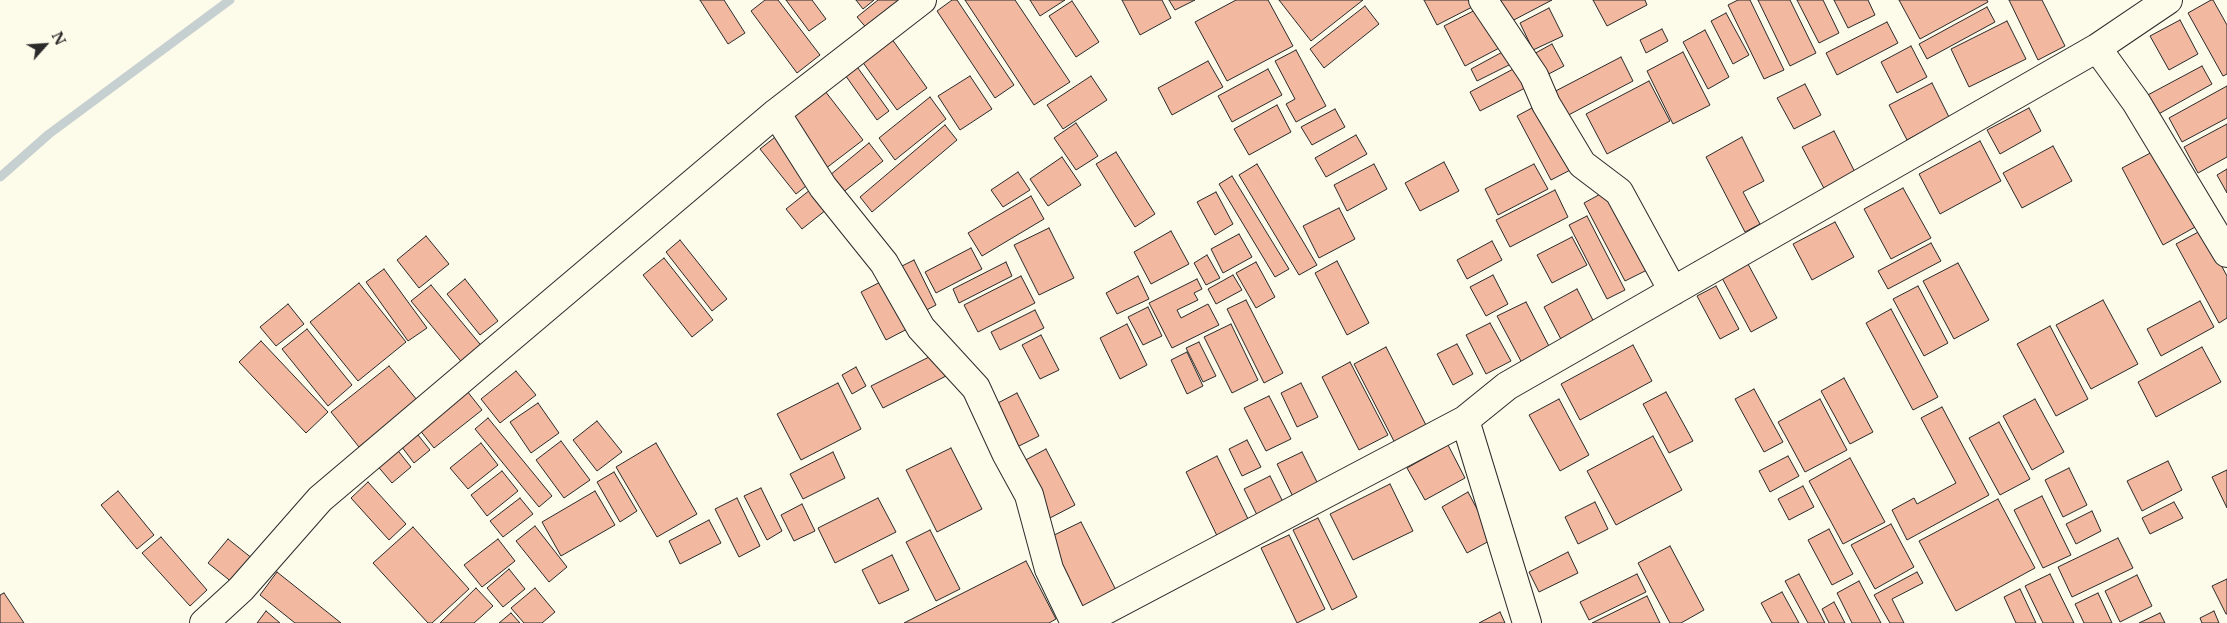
<!DOCTYPE html>
<html>
<head>
<meta charset="utf-8">
<style>
	body { margin:0 }
	#map { position:relative; width:2227px; height:623px; overflow:hidden; background:#fdfbea; font-family:"Libre Baskerville",serif }
	canvas { display:block }
	.north { position:absolute; left:20px; top:20px; width:50px; height:50px; -webkit-text-stroke:4px #fdfbea; paint-order:stroke; rotate:64deg; font-size:14px; font-weight:700; line-height:20px; text-align:center; color:#2b2b2b }
	.north::after { content:''; display:block; margin:auto; width:18px; height:22px; background:#2b2b2b; clip-path:polygon(50% 0,100% 100%,50% 72%,0 100%) }
</style>
</head>
<body>
<div id="map">
<canvas width="2227" height="623"></canvas>
<div class="north">N</div>
</div>
<script>
const ctx = document.querySelector('canvas').getContext('2d');
ctx.lineJoin = 'round';
const poly = rows => new Path2D(rows.map(r => 'M' + r).join(''));
function trace(path, color, width, dash) { ctx.strokeStyle = color; ctx.lineWidth = width; ctx.lineCap = dash ? 'butt' : 'round'; ctx.setLineDash(dash || []); ctx.stroke(path); }
function fill(path, color) { ctx.fillStyle = color; ctx.fill(path, 'evenodd'); }
trace(poly([
	[0,177,49,134,230,0]
]), '#c7d0d0', 9);
const building = poly([
	[700,0,724,0,745,33,728,44,700,0],
	[765,0,778,0,820,55,797,73,751,11,765,0],
	[786,0,812,0,826,19,809,31,786,0],
	[856,0,874,0,863,9,856,0],
	[878,0,907,0,869,31,857,17,878,0],
	[952,0,957,0,1014,85,995,98,937,11,952,0],
	[965,0,1015,0,1070,82,1034,105,965,0],
	[1030,0,1065,0,1040,16,1030,0],
	[1122,0,1162,0,1171,18,1140,35,1122,0],
	[1169,0,1195,0,1175,10,1169,0],
	[1236,0,1268,0,1293,46,1227,81,1195,22,1236,0],
	[1279,0,1363,0,1311,41,1279,0],
	[1424,0,1476,0,1478,4,1437,25,1424,0],
	[1499,0,1552,0,1510,22,1499,0],
	[1593,0,1645,0,1647,5,1607,26,1593,0],
	[1738,0,1750,0,1784,70,1764,79,1728,5,1738,0],
	[1758,0,1790,0,1816,53,1790,66,1758,0],
	[1797,0,1823,0,1839,33,1819,43,1797,0],
	[1834,0,1868,0,1875,15,1848,28,1834,0],
	[1899,0,1987,0,1988,2,1920,39,1899,0],
	[2009,0,2042,0,2065,46,2038,60,2009,0],
	[2211,0,2213,0,2227,25,2227,74,2223,76,2188,13,2211,0],
	[1072,1,1099,42,1076,57,1049,16,1072,1],
	[1365,6,1379,24,1324,68,1310,49,1365,6],
	[1483,6,1503,46,1465,66,1444,26,1483,6],
	[1987,7,1995,22,1927,59,1919,44,1987,7],
	[1549,8,1563,36,1533,50,1520,23,1549,8],
	[1726,13,1749,55,1733,64,1711,21,1726,13],
	[2180,20,2198,54,2169,70,2150,36,2180,20],
	[2007,21,2026,59,1969,87,1951,49,2007,21],
	[1887,22,1898,43,1837,75,1826,53,1887,22],
	[1662,29,1668,41,1646,53,1640,40,1662,29],
	[1705,30,1729,77,1708,89,1683,42,1705,30],
	[889,35,927,88,897,110,859,57,889,35],
	[1552,44,1564,66,1541,78,1530,56,1552,44],
	[1911,46,1927,77,1897,93,1881,62,1911,46],
	[1508,49,1515,62,1477,81,1471,69,1508,49],
	[1296,50,1326,106,1296,122,1286,104,1295,99,1275,61,1296,50],
	[1683,52,1710,105,1673,124,1647,71,1683,52],
	[1621,57,1633,81,1559,120,1546,96,1621,57],
	[1208,61,1223,87,1172,115,1158,88,1208,61],
	[855,64,889,111,877,120,843,72,855,64],
	[2202,66,2212,84,2155,116,2144,97,2202,66],
	[1517,67,1527,87,1480,111,1470,92,1517,67],
	[1268,69,1282,95,1232,122,1218,96,1268,69],
	[970,76,992,109,960,130,938,96,970,76],
	[1091,76,1107,100,1063,129,1047,105,1091,76],
	[1649,81,1670,121,1607,154,1586,114,1649,81],
	[1932,83,1949,117,1907,140,1889,105,1932,83],
	[1805,84,1821,115,1794,129,1777,98,1805,84],
	[2227,86,2227,118,2182,142,2169,118,2227,86],
	[825,91,863,140,825,169,787,120,825,91],
	[930,97,946,119,895,160,879,138,930,97],
	[1543,102,1576,167,1551,180,1517,116,1543,102],
	[1277,105,1291,132,1249,155,1234,129,1277,105],
	[2029,108,2041,131,2000,154,1987,130,2029,108],
	[1335,109,1345,127,1312,145,1301,127,1335,109],
	[1076,123,1098,156,1076,170,1054,138,1076,123],
	[2227,124,2227,157,2198,173,2184,147,2227,124],
	[945,125,957,140,872,212,860,197,945,125],
	[1834,131,1858,178,1827,194,1802,147,1834,131],
	[779,134,815,179,796,194,760,149,779,134],
	[1356,135,1367,154,1326,177,1315,158,1356,135],
	[1742,137,1764,181,1743,192,1760,224,1745,232,1706,157,1742,137],
	[1980,141,2001,181,1940,214,1919,174,1980,141],
	[869,143,883,161,837,197,824,180,869,143],
	[2053,146,2072,181,2022,208,2003,173,2053,146],
	[2156,150,2197,226,2163,245,2122,168,2156,150],
	[1116,152,1155,214,1135,227,1096,164,1116,152],
	[1062,157,1081,185,1048,206,1030,179,1062,157],
	[1444,162,1459,191,1420,211,1405,183,1444,162],
	[1257,164,1317,265,1299,275,1239,175,1257,164],
	[1374,164,1387,189,1347,211,1334,185,1374,164],
	[1534,164,1548,189,1498,215,1485,189,1534,164],
	[2227,169,2227,193,2217,175,2227,169],
	[1018,172,1030,190,1003,207,991,190,1018,172],
	[1232,176,1289,269,1275,277,1219,184,1232,176],
	[815,186,831,206,802,229,786,209,815,186],
	[1903,188,1931,238,1891,259,1864,209,1903,188],
	[1555,190,1568,217,1510,247,1496,220,1555,190],
	[1606,191,1647,270,1625,281,1584,203,1606,191],
	[1216,192,1233,224,1215,235,1197,202,1216,192],
	[1031,196,1044,219,982,256,968,233,1031,196],
	[1339,208,1355,239,1319,258,1303,226,1339,208],
	[1587,216,1625,290,1607,299,1569,225,1587,216],
	[1835,222,1854,257,1812,280,1793,244,1835,222],
	[1049,228,1074,278,1039,295,1014,245,1049,228],
	[2202,230,2227,276,2227,318,2219,323,2176,244,2202,230],
	[1171,231,1189,264,1151,284,1134,252,1171,231],
	[1239,234,1252,257,1223,273,1211,249,1239,234],
	[426,236,449,264,419,288,397,260,426,236],
	[1572,237,1587,265,1552,283,1537,255,1572,237],
	[680,240,727,299,712,311,666,252,680,240],
	[1492,241,1502,260,1467,279,1457,260,1492,241],
	[1931,243,1941,261,1888,289,1878,271,1931,243],
	[971,248,982,269,936,293,925,272,971,248],
	[1207,255,1220,278,1206,285,1194,263,1207,255],
	[664,258,713,320,692,337,643,275,664,258],
	[914,260,936,305,917,315,894,270,914,260],
	[1337,261,1369,323,1347,335,1315,273,1337,261],
	[1006,262,1012,276,959,303,953,289,1006,262],
	[1256,262,1275,297,1256,308,1236,273,1256,262],
	[1958,263,1989,320,1954,339,1923,281,1958,263],
	[1748,264,1777,318,1751,332,1722,278,1748,264],
	[384,269,427,328,408,341,366,282,384,269],
	[1233,275,1242,290,1216,304,1208,289,1233,275],
	[1493,275,1508,304,1486,316,1470,287,1493,275],
	[1021,276,1035,303,978,332,964,305,1021,276],
	[1138,276,1149,299,1117,314,1106,293,1138,276],
	[888,278,913,326,886,340,861,292,888,278],
	[465,279,498,321,480,335,447,294,465,279],
	[1197,279,1202,289,1194,293,1198,300,1177,310,1181,318,1208,304,1219,325,1172,348,1149,303,1197,279],
	[359,283,406,342,358,381,310,322,359,283],
	[431,285,484,349,464,365,411,301,431,285],
	[1716,286,1739,329,1720,339,1697,296,1716,286],
	[1918,286,1948,343,1924,356,1893,299,1918,286],
	[1577,289,1596,326,1563,343,1544,307,1577,289],
	[1246,300,1283,373,1264,383,1227,309,1246,300],
	[2103,300,2138,364,2091,389,2056,325,2103,300],
	[2200,301,2214,327,2161,356,2147,329,2200,301],
	[1526,302,1551,350,1523,365,1497,316,1526,302],
	[288,304,304,324,276,346,260,327,288,304],
	[1148,307,1162,336,1143,345,1128,317,1148,307],
	[1891,309,1938,397,1913,410,1866,323,1891,309],
	[1035,310,1044,328,1000,350,991,332,1035,310],
	[1490,323,1511,361,1486,374,1466,335,1490,323],
	[1127,324,1147,365,1120,379,1100,338,1127,324],
	[1231,324,1258,380,1232,393,1204,337,1231,324],
	[2050,326,2088,399,2056,416,2017,344,2050,326],
	[307,329,352,385,328,406,282,349,307,329],
	[1041,335,1059,370,1040,379,1022,345,1041,335],
	[261,341,328,412,306,433,239,362,261,341],
	[1199,342,1216,376,1203,382,1186,348,1199,342],
	[1457,344,1473,374,1453,385,1437,354,1457,344],
	[1633,345,1652,381,1580,420,1561,384,1633,345],
	[1386,347,1428,429,1396,445,1354,364,1386,347],
	[2202,347,2221,382,2156,417,2138,382,2202,347],
	[941,351,952,373,883,408,871,386,941,351],
	[1187,352,1203,386,1187,394,1171,360,1187,352],
	[1350,362,1388,435,1359,450,1322,377,1350,362],
	[389,366,417,400,359,447,331,412,389,366],
	[856,367,866,386,852,394,842,375,856,367],
	[516,371,536,395,500,423,481,399,516,371],
	[1844,378,1873,432,1850,444,1821,391,1844,378],
	[838,383,861,429,801,460,777,414,838,383],
	[1301,383,1318,417,1297,427,1281,393,1301,383],
	[1754,389,1783,442,1764,452,1735,399,1754,389],
	[467,391,482,410,434,448,419,429,467,391],
	[1666,392,1693,441,1669,453,1643,404,1666,392],
	[1017,393,1039,436,1017,447,996,404,1017,393],
	[1269,396,1291,439,1266,451,1244,408,1269,396],
	[1559,399,1589,455,1560,471,1529,415,1559,399],
	[1820,399,1847,450,1805,472,1778,422,1820,399],
	[2035,399,2064,452,2032,470,2003,416,2035,399],
	[538,403,559,433,531,453,510,422,538,403],
	[1942,407,1989,495,1907,540,1892,510,1914,498,1917,504,1956,483,1921,418,1942,407],
	[488,418,552,496,539,507,475,429,488,418],
	[597,421,622,452,597,471,573,440,597,421],
	[1999,422,2030,479,2000,495,1969,438,1999,422],
	[410,425,430,450,414,463,395,438,410,425],
	[1653,436,1682,490,1616,525,1587,471,1653,436],
	[1247,440,1261,467,1242,476,1229,449,1247,440],
	[561,441,590,480,564,498,536,460,561,441],
	[481,443,498,465,468,489,450,468,481,443],
	[656,443,697,514,657,537,616,467,656,443],
	[1448,445,1465,478,1425,500,1407,468,1448,445],
	[395,447,411,467,392,483,375,463,395,447],
	[951,448,982,509,937,532,906,470,951,448],
	[1046,449,1075,505,1048,519,1020,463,1046,449],
	[833,452,845,478,803,499,790,474,833,452],
	[1302,452,1324,496,1299,509,1277,464,1302,452],
	[1217,456,1253,529,1221,544,1186,472,1217,456],
	[1788,456,1799,476,1770,492,1759,471,1788,456],
	[1850,458,1885,522,1843,544,1809,481,1850,458],
	[2168,461,2182,490,2142,511,2127,481,2168,461],
	[2069,468,2087,505,2063,517,2045,480,2069,468],
	[2227,470,2227,508,2212,477,2227,470],
	[502,471,518,491,487,516,471,495,502,471],
	[614,472,637,511,620,522,597,482,614,472],
	[1270,476,1287,510,1261,523,1244,489,1270,476],
	[368,482,406,524,389,540,351,498,368,482],
	[1390,484,1413,531,1353,560,1330,514,1390,484],
	[1803,486,1814,507,1789,520,1778,499,1803,486],
	[761,488,782,531,767,540,744,496,761,488],
	[118,491,154,535,137,549,101,505,118,491],
	[595,491,615,525,561,556,542,522,595,491],
	[1468,492,1493,539,1467,553,1442,507,1468,492],
	[2042,496,2071,555,2043,568,2014,510,2042,496],
	[520,498,533,514,503,537,490,521,520,498],
	[737,498,760,546,739,557,715,509,737,498],
	[878,498,896,532,835,563,818,528,878,498],
	[1998,499,2035,568,1956,611,1919,541,1998,499],
	[1595,502,1608,529,1578,544,1565,517,1595,502],
	[2174,502,2183,518,2150,534,2142,518,2174,502],
	[802,504,815,531,794,541,781,515,802,504],
	[2092,511,2101,531,2076,544,2066,524,2092,511],
	[1318,518,1357,597,1332,610,1293,530,1318,518],
	[709,520,721,543,680,564,669,541,709,520],
	[1081,522,1118,594,1083,612,1046,539,1081,522],
	[1891,524,1914,567,1875,589,1851,545,1891,524],
	[535,526,567,567,549,582,516,541,535,526],
	[413,527,469,589,432,623,428,623,373,563,413,527],
	[1829,529,1853,574,1832,585,1808,540,1829,529],
	[930,530,960,589,936,601,906,542,930,530],
	[1289,535,1325,609,1297,623,1261,548,1289,535],
	[161,537,207,590,190,606,142,553,161,537],
	[2118,538,2133,568,2072,597,2058,567,2118,538],
	[228,539,253,559,233,583,208,563,228,539],
	[498,539,515,561,482,587,464,565,498,539],
	[1670,546,1704,610,1681,623,1670,623,1638,563,1670,546],
	[1568,552,1578,573,1539,592,1529,572,1568,552],
	[892,555,909,590,879,604,862,570,892,555],
	[1026,561,1056,619,1049,623,904,623,1026,561],
	[509,569,525,589,503,607,487,588,509,569],
	[277,572,341,623,295,623,260,595,277,572],
	[1917,572,1923,583,1892,599,1904,623,1890,623,1874,595,1917,572],
	[1637,574,1646,592,1589,620,1580,602,1637,574],
	[1799,574,1825,623,1808,623,1785,581,1799,574],
	[2050,574,2074,623,2043,623,2025,586,2050,574],
	[2137,575,2152,606,2120,622,2105,591,2137,575],
	[2227,579,2227,614,2226,614,2212,586,2227,579],
	[1859,581,1881,623,1852,623,1837,593,1859,581],
	[476,588,493,606,474,623,440,623,476,588],
	[535,588,555,612,542,623,524,623,511,608,535,588],
	[2020,589,2036,623,2016,623,2004,597,2020,589],
	[1782,592,1799,623,1772,623,1761,603,1782,592],
	[4,593,24,623,0,623,0,595,4,593],
	[2098,593,2112,623,2084,623,2075,604,2098,593],
	[1647,596,1660,623,1592,623,1647,596],
	[1834,602,1845,623,1829,623,1822,609,1834,602],
	[266,611,280,623,257,623,266,611],
	[2214,611,2219,623,2202,623,2200,618,2214,611],
	[1500,612,1505,623,1479,623,1500,612],
	[511,613,520,623,499,623,511,613],
	[2160,613,2165,623,2139,623,2160,613]
]);
fill(building, '#f2b8a0');
trace(building, '#2b2b2b', 1);
const street = poly([
	[922,0,776,113,823,187,884,263,921,328,976,388,1006,453,1029,495,1049,569,1075,623],
	[1483,0,1534,76,1546,104,1582,164,1619,192,1673,291],
	[2097,48,2136,102,2227,253],
	[1465,420,1527,623],
	[204,623,241,589,320,499,776,113],
	[1081,623,1465,420,1507,386,2097,48,2168,0]
]);
trace(street, '#2b2b2b', 30);
trace(street, '#fdfbea', 28);
</script>
</body>
</html>
